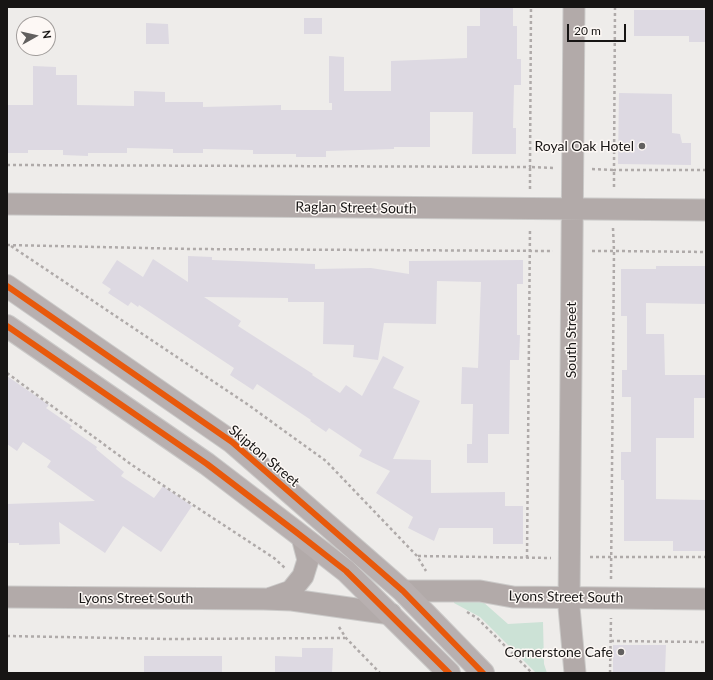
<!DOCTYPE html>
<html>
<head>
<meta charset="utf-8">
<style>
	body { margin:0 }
	#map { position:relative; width:713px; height:680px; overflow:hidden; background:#eeecea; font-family:Lato,sans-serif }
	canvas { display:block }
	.frame { position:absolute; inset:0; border:8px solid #171514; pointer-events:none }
	.north { position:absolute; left:16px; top:16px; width:40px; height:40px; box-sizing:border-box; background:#fdf8f5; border:1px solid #a19d9b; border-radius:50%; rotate:82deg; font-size:11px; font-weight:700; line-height:16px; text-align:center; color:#171514 }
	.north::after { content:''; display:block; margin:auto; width:14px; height:18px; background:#62605f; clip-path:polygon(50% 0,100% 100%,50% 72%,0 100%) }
	.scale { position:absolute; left:567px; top:24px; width:59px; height:18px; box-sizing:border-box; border:2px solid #171514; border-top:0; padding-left:5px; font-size:12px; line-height:14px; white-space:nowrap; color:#171514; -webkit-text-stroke:3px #fdf8f5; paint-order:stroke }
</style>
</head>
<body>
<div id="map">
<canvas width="713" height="680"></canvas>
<div class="frame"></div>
<div class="north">N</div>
<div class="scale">20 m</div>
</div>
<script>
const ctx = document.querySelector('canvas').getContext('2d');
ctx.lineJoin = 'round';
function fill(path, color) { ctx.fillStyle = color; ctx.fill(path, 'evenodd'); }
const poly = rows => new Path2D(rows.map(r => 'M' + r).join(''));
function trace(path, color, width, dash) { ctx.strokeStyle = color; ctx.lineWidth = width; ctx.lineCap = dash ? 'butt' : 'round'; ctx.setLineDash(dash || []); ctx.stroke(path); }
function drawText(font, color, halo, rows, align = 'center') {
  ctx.font = font + ' Lato,sans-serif'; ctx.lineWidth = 3; ctx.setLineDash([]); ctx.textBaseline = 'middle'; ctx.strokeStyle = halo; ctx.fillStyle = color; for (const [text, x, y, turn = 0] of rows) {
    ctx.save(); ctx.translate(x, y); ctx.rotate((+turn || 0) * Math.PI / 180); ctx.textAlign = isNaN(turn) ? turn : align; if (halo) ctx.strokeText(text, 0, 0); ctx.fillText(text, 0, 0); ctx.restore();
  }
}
fill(poly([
	[454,600,482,601,508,624,543,622,544,664,547,673,536,673,480,617,454,603]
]), '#cce2d6');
fill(poly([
	[480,7,513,7,513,26,517,26,517,59,521,59,521,85,514,85,513,128,516,128,516,154,472,154,473,112,430,112,430,147,394,147,394,149,326,151,326,157,296,157,296,154,253,154,253,150,203,149,203,153,173,153,173,149,127,148,127,153,88,153,88,156,63,155,63,150,28,150,28,153,7,153,7,105,33,105,33,66,56,67,56,75,77,75,77,105,134,106,134,91,165,92,165,102,203,102,203,107,281,105,281,110,332,110,332,103,329,103,329,56,344,57,344,91,391,91,391,61,467,58,467,26,480,26],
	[634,10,706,10,706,42,689,42,689,36,634,36],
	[304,18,322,18,322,34,304,34],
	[146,23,168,24,169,44,146,44],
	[619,93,672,94,672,133,680,134,682,143,691,143,691,165,618,164],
	[188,256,212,257,212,260,315,264,315,269,371,268,409,274,409,261,523,260,523,284,517,284,517,335,520,335,519,360,510,360,509,434,488,434,488,463,467,463,467,444,472,444,473,404,461,404,462,367,478,368,481,282,437,281,436,324,384,323,378,360,353,357,354,345,323,344,324,302,288,302,288,298,204,297,241,321,238,326,313,374,312,375,340,393,346,385,362,396,383,356,404,367,393,388,420,401,393,459,431,460,431,493,505,492,505,506,523,506,523,544,493,544,493,528,439,528,434,541,408,528,413,517,376,493,390,471,359,456,362,450,329,428,326,432,310,421,311,420,257,384,253,390,230,375,234,368,139,305,138,307,131,302,128,306,108,293,111,289,102,283,117,260,143,277,153,259,188,282],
	[656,266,706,266,706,304,646,303,646,334,664,334,665,375,706,375,706,398,694,398,694,438,656,438,656,499,706,500,706,551,673,551,673,541,624,541,624,480,621,480,621,452,631,452,631,397,622,397,622,370,627,370,627,316,621,316,621,269,656,269],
	[7,376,49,405,46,408,72,426,70,428,97,447,96,449,124,472,121,476,154,498,163,486,192,506,161,552,123,526,105,553,59,522,60,544,19,545,19,543,7,543,7,504,95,501,47,467,51,461,23,442,17,451,7,444],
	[613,645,666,645,665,673,613,673],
	[302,648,333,648,332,673,275,673,275,656,302,657],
	[144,656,222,656,222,673,144,673]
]), '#ddd9e2');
const street = poly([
	[574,7,569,607,575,673],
	[7,204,706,210],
	[403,591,480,591,513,597,706,599],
	[7,597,264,599,292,600,391,614],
	[271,598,291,591,303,576,308,560,302,537]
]);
const highway = poly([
	[7,286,232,442,403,591,483,673],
	[7,326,207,464,296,532,346,571,449,673]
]);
trace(street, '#cbcac9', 23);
trace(highway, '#cbcac9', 24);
trace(poly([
	[615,7,614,170,706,170],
	[7,165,530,167,531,7],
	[592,169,614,170,614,190],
	[530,189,530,167,553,168],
	[7,245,191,249,553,251],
	[11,246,247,404,326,461,417,556,426,571],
	[592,251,614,251,613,228],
	[7,373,132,465,274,558,285,568],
	[418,556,551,558],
	[590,557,706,557],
	[527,558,530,228],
	[611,579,614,251,706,252],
	[467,612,477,618,532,673],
	[339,627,346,638,380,673],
	[7,636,169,639,345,638],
	[611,641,706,642],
	[610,673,611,618]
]), '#afaaa9', 2.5, [3, 3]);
trace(street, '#b2aaa9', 21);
trace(highway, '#b8b0b0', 22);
trace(poly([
	[7,286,232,442,403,591,483,673],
	[7,326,207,464,296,532,346,571,449,673]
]), '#e8590c', 6);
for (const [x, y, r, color] of [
	[642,146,4,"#62605f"],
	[621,652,4,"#62605f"]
]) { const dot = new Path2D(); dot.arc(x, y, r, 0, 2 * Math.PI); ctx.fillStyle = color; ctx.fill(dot); trace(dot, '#fdf8f5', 1.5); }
drawText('14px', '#171514', '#fdf8f5', [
	["Royal Oak Hotel",634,146],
	["Cornerstone Cafe",613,652]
], 'right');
drawText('14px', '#171514', '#fdf8f5', [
	["Raglan Street South",356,208,1],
	["South Street",571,340,-90],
	["Skipton Street",264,456,40],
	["Lyons Street South",566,597,1],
	["Lyons Street South",136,598]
]);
</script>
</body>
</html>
